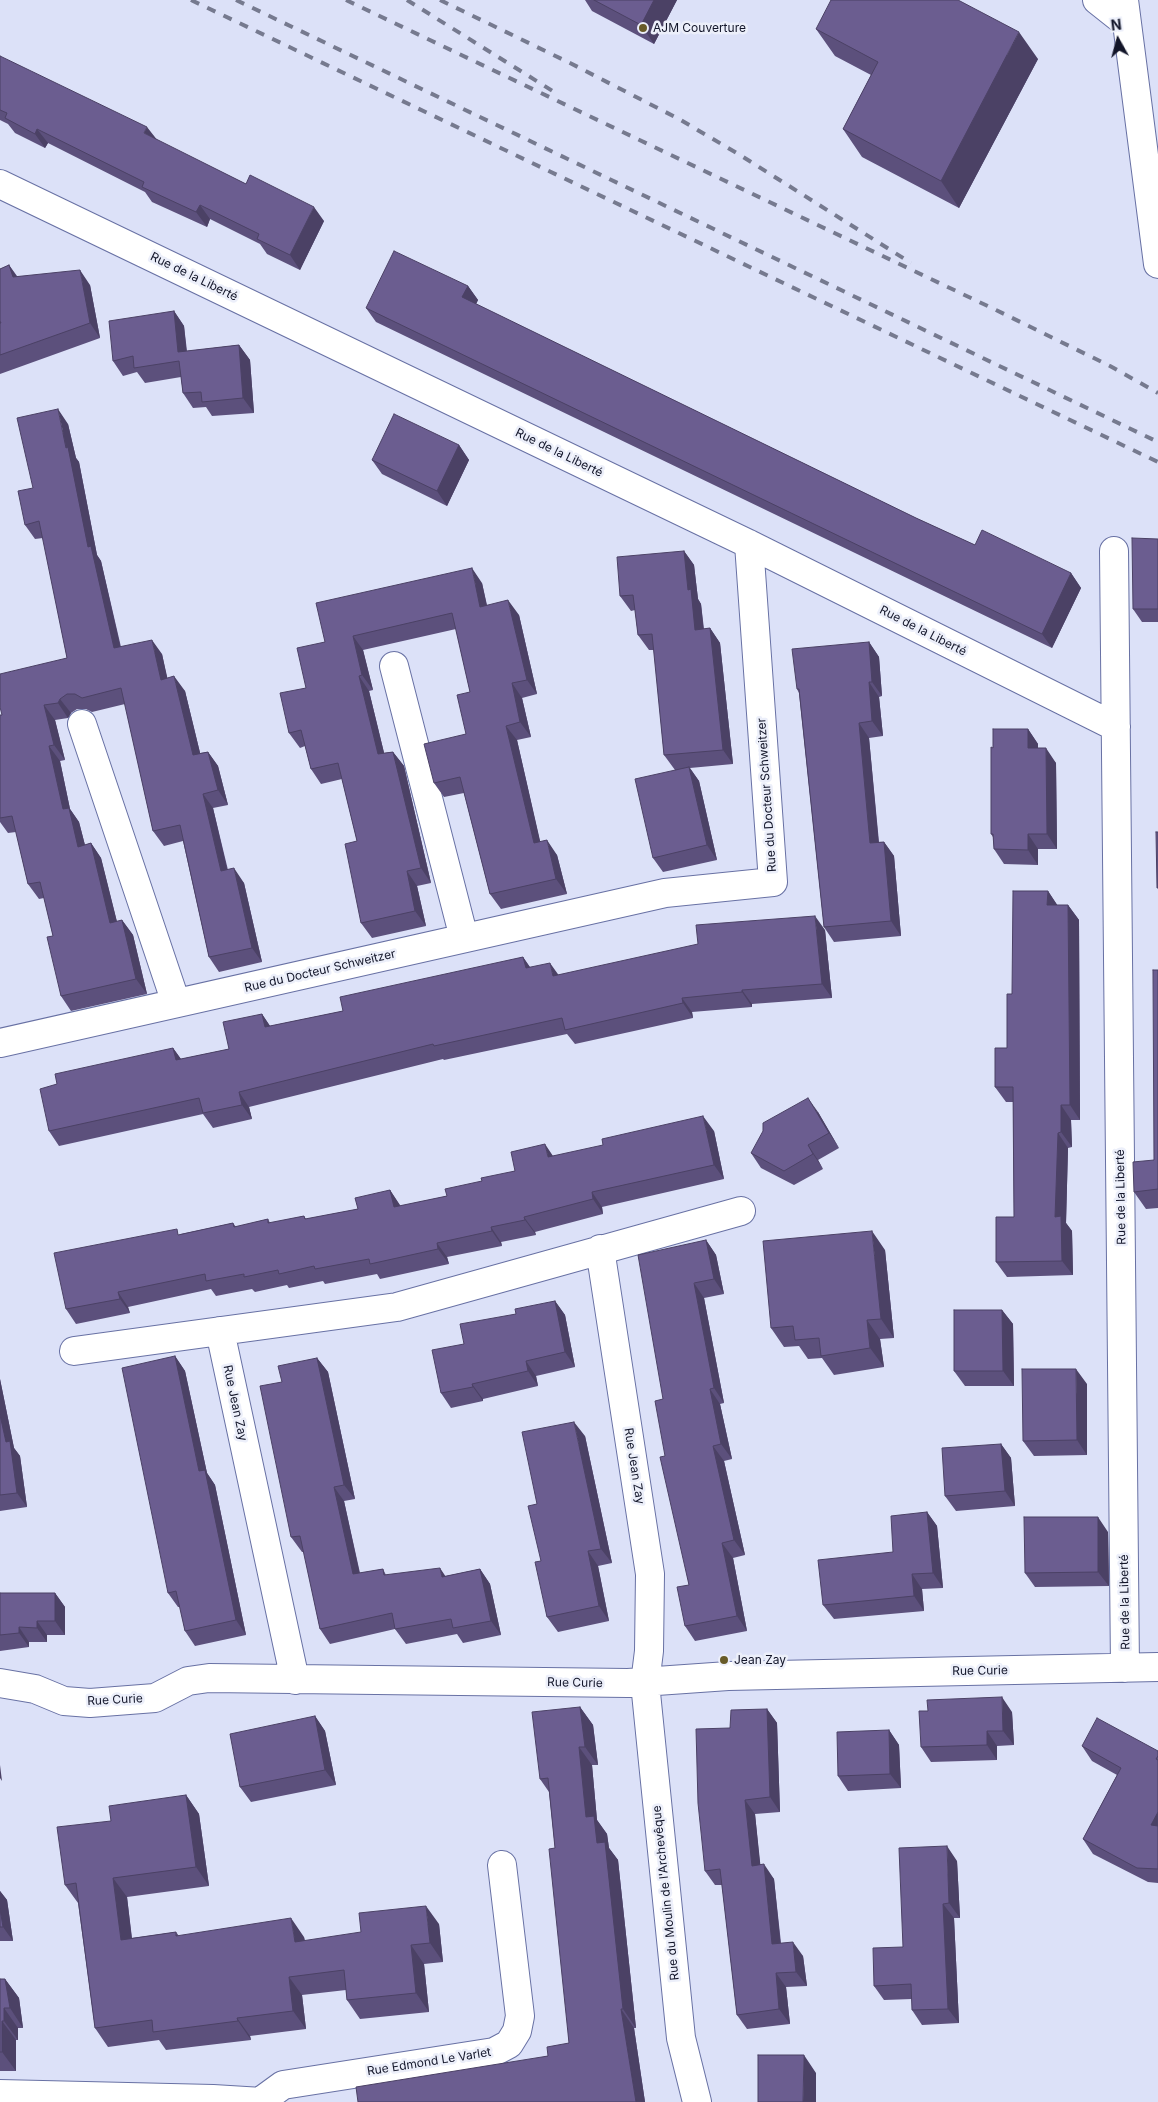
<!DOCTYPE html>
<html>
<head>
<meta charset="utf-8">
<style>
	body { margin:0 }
	#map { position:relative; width:1158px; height:2102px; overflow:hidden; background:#dce1f8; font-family:Inter,sans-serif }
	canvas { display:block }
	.north { position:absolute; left:1093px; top:15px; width:50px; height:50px; -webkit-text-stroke:4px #eceffa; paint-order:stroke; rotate:353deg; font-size:14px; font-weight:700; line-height:20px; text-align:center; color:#121529 }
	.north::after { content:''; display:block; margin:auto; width:18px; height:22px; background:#121529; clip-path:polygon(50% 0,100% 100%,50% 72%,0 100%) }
</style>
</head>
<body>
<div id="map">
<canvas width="1158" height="2102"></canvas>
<div class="north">N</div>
</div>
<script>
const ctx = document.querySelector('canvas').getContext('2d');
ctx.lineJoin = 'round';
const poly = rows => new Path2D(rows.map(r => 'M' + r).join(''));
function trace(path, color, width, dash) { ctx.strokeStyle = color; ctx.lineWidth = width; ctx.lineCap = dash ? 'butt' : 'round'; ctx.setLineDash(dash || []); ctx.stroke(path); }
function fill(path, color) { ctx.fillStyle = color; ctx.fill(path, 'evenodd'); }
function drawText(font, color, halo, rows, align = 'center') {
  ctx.font = font + ' Inter,sans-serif'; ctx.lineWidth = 5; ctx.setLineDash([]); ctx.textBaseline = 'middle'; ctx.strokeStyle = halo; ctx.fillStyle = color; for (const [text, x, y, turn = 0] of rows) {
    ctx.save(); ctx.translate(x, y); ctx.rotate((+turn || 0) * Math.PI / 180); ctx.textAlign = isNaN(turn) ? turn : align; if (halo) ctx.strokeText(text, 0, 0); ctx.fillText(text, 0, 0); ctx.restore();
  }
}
const minor = poly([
	[1097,0,1126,23],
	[1124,0,1158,264],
	[0,184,749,544,1116,727],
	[1114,551,1125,1668],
	[394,666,464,938],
	[82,724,176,1003],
	[0,1043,665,893,773,882,749,544],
	[600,1249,650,1574,649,1651,645,1683,681,2038,697,2102],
	[220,1331,295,1680],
	[74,1351,397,1307,741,1211],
	[0,1683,35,1689,64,1701,90,1703,155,1698,188,1681,209,1678,628,1683,728,1676,1158,1667],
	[0,2094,213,2099,262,2102],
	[261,2101,283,2085,494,2052,509,2044,517,2031,520,2016,502,1865]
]);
trace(minor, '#6871a4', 30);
trace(minor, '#fff', 28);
trace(poly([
	[191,0,1158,462],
	[236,0,1158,442],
	[346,0,996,310,1110,366,1158,393],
	[407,0,559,95],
	[440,0,570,63,679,119,740,155,911,263]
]), '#767a8f', 4, [9, 9]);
fill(poly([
	[585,0,677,0,654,44,592,11],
	[816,29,1038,59,959,208,862,157,843,129,871,75,835,56],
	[0,57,156,140,246,184,324,221,300,270,267,254,260,244,210,219,207,227,152,202,145,192,48,143,45,148,15,133,8,124,0,120],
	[9,265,17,276,90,285,100,338,0,374,0,269],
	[468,286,478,300,476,304,916,518,975,545,1071,573,1081,588,1052,648,376,322,366,308],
	[174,311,184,326,187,351,239,345,250,360,254,413,212,416,206,407,193,408,183,393,181,377,145,383,137,372,123,376,113,361],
	[68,424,76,458,79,462,97,555,101,561,121,647,162,654,167,678,185,691,200,753,208,752,218,766,228,805,213,808,228,870,244,883,262,962,219,972,209,957,183,841,164,846,153,831,125,704,92,712,86,709,77,709,71,713,68,718,55,720,65,760,60,761,70,809,79,822,85,845,91,843,101,858,117,922,122,920,133,935,147,994,71,1011,61,996,53,936,44,898,39,899,28,884,16,832,8,833,0,822,0,715,2,715,67,658,43,538,35,539,25,525,33,488],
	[459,445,469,460,447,506,382,474,372,460],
	[1158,539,1158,622,1142,622,1133,609],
	[684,551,694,565,698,599,701,604,704,629,710,628,720,643,733,764,690,768,699,781,717,860,663,872,653,858,675,770,664,755,654,650,649,650,638,635,635,610,631,611,620,596],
	[482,583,487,605,519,615,537,694,522,698,531,737,517,740,540,842,557,855,567,894,501,909,490,894,464,793,444,797,434,783,466,734,470,692,456,629,363,650,373,690,369,691,384,753,393,752,404,766,431,883,417,886,426,926,372,938,361,923,357,841,342,779,321,784,311,769,305,746,300,748,289,733,306,688,325,642],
	[869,642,879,657,882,696,879,697,883,736,869,738,879,842,884,842,894,856,901,936,834,942,824,927,799,693,797,689],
	[1028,729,1038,744,1038,748,1056,763,1057,849,1038,849,1038,865,1004,864,994,849,993,837,991,834,993,748],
	[1048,891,1057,905,1068,905,1079,920,1080,1120,1071,1120,1072,1147,1068,1148,1066,1223,1072,1231,1073,1275,1007,1277,996,1262,1014,1217,1013,1102,1006,1102,995,1087,1007,1048,1012,994],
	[825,930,832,998,752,1004,752,1007,692,1012,693,1018,575,1044,567,1034,444,1060,443,1059,249,1107,252,1119,213,1128,203,1114,59,1146,49,1131,173,1048,181,1059,229,1049,262,1014,270,1026,343,1011,523,957,530,967,558,975],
	[1158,970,1158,1208,1146,1209,1134,1192,1154,1160],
	[818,1112,839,1148,818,1160,823,1169,794,1185,761,1168,751,1153],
	[714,1131,724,1179,602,1207,603,1214,535,1232,536,1235,501,1242,502,1246,447,1257,449,1264,380,1279,377,1274,325,1284,323,1281,289,1288,287,1285,255,1292,252,1289,216,1296,211,1289,128,1307,130,1313,76,1324,66,1309,181,1234,233,1223,236,1227,268,1219,270,1223,304,1216,306,1219,358,1209,390,1190,400,1206,447,1196,482,1181,515,1171,553,1156],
	[706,1240,716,1255,724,1294,704,1298,724,1403,720,1404,732,1459,724,1461,745,1555,733,1558,747,1631,695,1641,685,1626,689,1585,665,1456,663,1399],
	[885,1250,894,1338,880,1339,884,1367,834,1375,822,1358,808,1359,799,1346,784,1347,771,1328],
	[555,1301,565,1315,575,1367,536,1376,538,1386,483,1399,483,1401,451,1408,441,1393,464,1344,516,1314],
	[1002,1310,1013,1324,1014,1386,965,1386,954,1371],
	[175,1356,185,1371,207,1473,215,1485,246,1635,195,1646,185,1631,180,1607,178,1607,168,1593],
	[317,1358,328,1372,355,1499,344,1501,360,1573,383,1569,386,1575,446,1576,480,1569,490,1584,501,1635,463,1643,457,1634,406,1644,395,1629,330,1644,320,1629,304,1552,302,1552,291,1537,282,1382],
	[0,1379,14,1448,20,1456,27,1507,0,1511],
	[1087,1384,1087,1455,1034,1456,1023,1441],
	[585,1436,612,1563,598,1566,609,1621,558,1632,547,1617,541,1561,537,1504],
	[1001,1444,1011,1458,1015,1506,956,1511,945,1496],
	[927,1512,937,1526,943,1588,922,1589,924,1611,834,1619,823,1605,893,1552],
	[1108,1532,1109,1586,1035,1587,1025,1573],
	[0,1593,55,1593,65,1607,65,1635,47,1635,47,1642,29,1642,29,1647,0,1651],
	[580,1707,593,1725,598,1765,592,1765,597,1820,607,1834,609,1848,618,1860,636,2028,634,2028,645,2102,358,2102,548,2056,569,2043,555,1848,549,1792,540,1779],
	[767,1709,777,1723,780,1812,755,1814,760,1865,774,1879,781,1943,803,1956,807,1986,786,1987,790,2024,747,2029,737,2015,722,1885,715,1885,705,1871,730,1728],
	[1012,1712,1014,1745,997,1746,997,1760,931,1762,921,1747],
	[315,1716,325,1731,336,1785,251,1802,240,1787],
	[889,1730,899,1745,901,1788,848,1791,838,1776],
	[1082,1746,1158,1751,1158,1883,1148,1882,1093,1854,1083,1839,1117,1775,1092,1761],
	[186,1795,199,1814,209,1886,127,1897,132,1938,176,1932,179,1936,304,1937,305,1941,439,1924,443,1962,424,1964,429,2012,360,2019,347,2000,346,1990,302,1995,306,2029,250,2036,251,2040,166,2050,159,2040,108,2047,95,2028,78,1903,65,1885,111,1821],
	[957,1861,960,1918,954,1918,959,2023,922,2025,912,2010,912,1999,884,2000,874,1986,903,1947],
	[0,1891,7,1900,13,1941,0,1941],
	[0,1979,5,1979,19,1998,23,2028,18,2028,18,2040,16,2040,16,2071,0,2071]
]), '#5c507c');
fill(poly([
	[654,0,677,0,654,44,641,25],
	[1019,32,1038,59,959,208,941,181],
	[147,127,158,141,144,133],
	[37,129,48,143,45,148,35,134],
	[200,205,210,219,207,227,196,212],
	[314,207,324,221,300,270,290,255],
	[9,265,19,280,13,277],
	[80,270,90,285,100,338,90,323],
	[468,286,478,300,472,312,462,297],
	[174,311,184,326,188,367,178,352],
	[239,345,250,360,254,413,243,398],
	[58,409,68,424,76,458,79,462,97,555,101,561,124,663,114,648,88,547],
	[459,445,469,460,447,506,437,491],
	[684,551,694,565,698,599,701,604,705,644,695,630,688,590],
	[472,568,482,583,490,621,480,607],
	[1071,573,1081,588,1052,648,1042,634],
	[508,600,519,615,537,694,527,680],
	[710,628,720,643,733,764,723,750],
	[353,636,363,650,373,690,362,675],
	[152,640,162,654,171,694,161,680],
	[869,642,879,657,882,696,872,682],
	[174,676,185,691,204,769,193,755],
	[359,676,369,691,388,769,378,754],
	[869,682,879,697,883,736,872,721],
	[512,683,522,698,531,737,520,722],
	[60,699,71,713,68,718,58,703],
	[44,705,55,720,65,760,54,745],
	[859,723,869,738,880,857,870,843],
	[506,726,517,740,544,858,534,843],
	[1028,729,1038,744,1038,762,1028,748],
	[49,746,60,761,70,809,79,822,89,861,78,847,63,809],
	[1046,748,1056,763,1057,849,1047,834],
	[208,752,218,766,228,805,218,790],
	[393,752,404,766,431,883,421,868],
	[689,767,699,781,717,860,707,845],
	[203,794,213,808,231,886,221,871],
	[1028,834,1038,849,1038,865,1028,850],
	[547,840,557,855,567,894,556,879],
	[884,842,894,856,901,936,891,921],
	[91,843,101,858,121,938,110,923],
	[234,868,244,883,262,962,252,948],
	[407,871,417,886,426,926,415,911],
	[1048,891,1058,906,1047,905],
	[1068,905,1079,920,1080,1120,1070,1105],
	[815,916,825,930,832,998,822,984],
	[122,920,133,935,147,994,136,979],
	[523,957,533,972,526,968],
	[550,963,560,977,553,976],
	[742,990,752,1004,752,1007,742,992],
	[682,998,692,1012,693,1018,683,1003],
	[262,1014,272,1029,265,1027],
	[173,1048,183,1062,176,1060],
	[239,1092,249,1107,252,1119,242,1105],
	[808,1098,818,1112,839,1148,829,1133],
	[1061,1105,1071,1120,1072,1147,1061,1132],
	[703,1116,714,1131,724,1179,714,1165],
	[1058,1133,1068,1148,1066,1223,1072,1231,1073,1275,1062,1261,1055,1217],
	[545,1144,555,1159,548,1157],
	[808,1145,818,1160,823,1169,813,1154],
	[390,1190,400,1205,404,1222,394,1207],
	[592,1192,602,1207,603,1214,593,1199],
	[524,1217,535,1232,536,1235,525,1220],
	[491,1227,501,1242,502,1246,492,1231],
	[872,1231,885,1250,894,1338,881,1319],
	[706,1240,716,1255,724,1294,714,1279],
	[437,1243,447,1257,449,1264,438,1249],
	[694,1283,704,1298,724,1403,714,1388],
	[118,1292,128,1307,130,1313,120,1299],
	[555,1301,565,1315,575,1367,565,1352],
	[1002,1310,1013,1324,1014,1386,1003,1371],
	[867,1320,880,1339,884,1367,870,1348],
	[175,1356,185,1371,207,1473,215,1485,246,1635,236,1620,199,1471],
	[317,1358,328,1372,355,1499,344,1485],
	[526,1361,536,1376,538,1386,528,1371],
	[1076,1369,1087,1384,1087,1455,1077,1440],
	[0,1379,14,1448,20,1456,27,1507,17,1493,6,1442,0,1415],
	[472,1384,483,1399,483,1401,473,1387],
	[710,1389,720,1404,732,1459,721,1444],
	[574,1422,585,1436,612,1563,601,1549],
	[1001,1444,1011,1458,1015,1506,1005,1491],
	[713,1446,724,1461,745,1555,734,1540],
	[334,1487,344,1501,363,1589,353,1574],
	[927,1512,937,1526,943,1588,933,1573],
	[1098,1517,1108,1532,1109,1586,1098,1572],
	[722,1543,733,1558,747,1631,737,1616],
	[588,1551,598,1566,609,1621,599,1606],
	[440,1568,450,1583,442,1577],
	[480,1569,490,1584,501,1635,491,1621],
	[912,1574,922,1589,924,1611,914,1596],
	[55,1593,65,1607,65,1635,55,1621],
	[37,1621,47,1635,47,1642,37,1628],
	[19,1627,29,1642,29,1647,19,1633],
	[1002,1697,1012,1712,1014,1745,1003,1731],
	[580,1707,593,1725,598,1765,585,1747],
	[767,1709,777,1723,780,1812,770,1797],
	[315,1716,325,1731,336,1785,325,1770],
	[889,1730,899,1745,901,1788,890,1774],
	[987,1731,997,1746,997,1760,987,1745],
	[579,1747,592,1765,597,1820,607,1834,609,1848,618,1860,636,2028,623,2009,597,1843,586,1817],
	[0,1765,2,1781,0,1778],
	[186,1795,199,1814,209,1886,196,1867],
	[745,1800,755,1814,762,1880,752,1866],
	[1158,1812,1158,1835,1151,1825],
	[947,1846,957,1861,960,1918,949,1903],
	[764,1864,774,1879,782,1958,772,1944],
	[113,1878,127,1897,134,1958,121,1940],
	[0,1891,7,1900,13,1941,3,1927,0,1909],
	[943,1904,954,1918,959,2023,948,2009],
	[426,1906,439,1924,443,1962,430,1943],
	[291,1918,304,1937,308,1961,295,1942],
	[793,1942,803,1956,807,1986,796,1972],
	[411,1945,424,1964,429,2012,416,1993],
	[776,1973,786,1987,790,2024,779,2009],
	[289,1977,302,1995,306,2029,293,2011],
	[5,1979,19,1998,23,2028,10,2008],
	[4,2008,18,2028,18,2040,4,2021],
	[621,2009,634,2028,645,2102,636,2102],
	[237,2018,250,2036,251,2040,238,2021],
	[2,2021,16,2040,16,2071,2,2052],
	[804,2055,816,2073,816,2102,803,2102]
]), '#4b4165');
const building = poly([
	[594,0,654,0,641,25,594,0],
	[831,0,958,0,1019,32,941,181,843,129,878,62,816,29,831,0],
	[0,56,147,127,144,133,246,184,250,175,314,207,290,255,257,239,259,234,200,205,196,212,142,187,144,182,37,129,35,134,5,118,7,113,0,110,0,56],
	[394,251,468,286,462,297,916,518,975,545,982,530,1071,573,1042,634,366,308,394,251],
	[9,265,13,277,80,270,90,323,0,355,0,324,1,322,0,322,0,269,9,265],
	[174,311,178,352,239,345,243,398,202,402,201,392,183,393,179,361,134,368,133,356,113,361,109,321,174,311],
	[58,409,66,448,68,447,88,547,91,546,114,648,152,640,161,680,174,676,193,755,208,752,218,790,203,794,221,871,234,868,252,948,209,957,180,825,153,831,121,688,82,698,75,694,67,694,60,699,58,703,44,705,54,745,49,746,63,809,69,808,78,847,91,843,110,923,122,920,136,979,61,996,47,937,53,936,40,882,28,884,12,816,0,818,0,715,2,715,0,707,0,674,67,658,39,521,25,525,18,491,33,488,17,418,58,409],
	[394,414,459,445,437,491,372,460,394,414],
	[1132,538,1158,539,1158,609,1133,609,1132,538],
	[684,551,688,590,691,589,695,630,710,628,723,750,664,755,652,634,638,635,633,595,620,596,617,557,684,551],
	[472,568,480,607,508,600,527,680,512,683,520,722,506,726,534,843,547,840,556,879,490,894,460,777,434,783,424,744,466,734,457,695,470,692,452,613,353,636,362,675,359,676,378,754,393,752,421,868,407,871,415,911,361,923,345,844,357,841,338,763,311,769,301,730,289,733,280,693,306,688,297,648,325,642,316,603,472,568],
	[869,642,872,682,869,682,872,721,859,723,870,843,884,842,891,921,824,927,799,689,797,689,792,649,869,642],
	[993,729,1028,729,1028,748,1046,748,1047,834,1028,834,1028,850,994,849,993,834,991,834,991,747,993,748,993,729],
	[689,767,707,845,653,858,635,779,689,767],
	[1156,832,1158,832,1158,888,1157,888,1156,832],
	[1013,891,1048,891,1047,905,1068,905,1070,1105,1061,1105,1061,1132,1058,1133,1055,1217,1061,1216,1062,1261,996,1262,996,1217,1014,1217,1013,1087,995,1087,995,1048,1007,1048,1007,994,1012,994,1013,891],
	[815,916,822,984,742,990,742,992,682,998,683,1003,565,1030,562,1018,434,1046,433,1044,239,1092,242,1105,203,1113,199,1098,49,1131,40,1089,57,1084,55,1074,173,1048,176,1060,229,1049,223,1022,262,1014,265,1027,343,1011,340,997,523,957,526,968,550,963,553,976,698,944,696,925,815,916],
	[1153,970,1158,970,1158,1189,1134,1192,1133,1162,1154,1160,1153,970],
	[808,1098,829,1133,808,1145,813,1154,784,1171,751,1153,763,1131,763,1123,808,1098],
	[703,1116,714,1165,592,1192,593,1199,524,1217,525,1220,491,1227,492,1231,437,1243,438,1249,370,1264,369,1259,315,1269,314,1266,279,1274,278,1270,244,1277,244,1274,206,1281,205,1274,118,1292,120,1299,66,1309,54,1253,177,1229,178,1235,233,1223,234,1227,268,1219,268,1223,304,1216,305,1219,358,1209,355,1198,390,1190,394,1207,447,1196,445,1189,482,1181,481,1178,515,1171,511,1152,545,1144,548,1157,603,1145,602,1139,703,1116],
	[872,1231,881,1319,867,1320,870,1348,821,1356,819,1338,795,1340,793,1326,771,1328,763,1241,872,1231],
	[706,1240,714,1279,694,1283,714,1388,710,1389,721,1444,713,1446,734,1540,722,1543,737,1616,685,1626,677,1587,689,1585,660,1457,665,1456,655,1401,663,1399,638,1255,706,1240],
	[555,1301,565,1352,526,1361,528,1371,472,1384,473,1387,441,1393,432,1350,464,1344,460,1324,516,1314,515,1309,555,1301],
	[954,1310,1002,1310,1003,1371,954,1371,954,1310],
	[175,1356,199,1471,205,1470,236,1620,185,1631,176,1591,168,1593,122,1368,175,1356],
	[317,1358,344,1485,334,1487,353,1574,383,1569,384,1575,440,1568,442,1577,480,1569,491,1621,453,1628,451,1619,395,1629,392,1613,320,1629,300,1536,291,1537,260,1386,282,1382,278,1366,317,1358],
	[1022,1369,1076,1369,1077,1440,1023,1441,1022,1369],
	[0,1415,6,1442,10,1441,17,1493,0,1495,0,1415],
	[574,1422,601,1549,588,1551,599,1606,547,1617,535,1562,541,1561,528,1506,537,1504,522,1432,574,1422],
	[1001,1444,1005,1491,945,1496,942,1448,1001,1444],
	[927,1512,933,1573,912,1574,914,1596,823,1605,818,1560,893,1552,891,1516,927,1512],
	[1024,1517,1098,1517,1098,1572,1025,1573,1024,1517],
	[0,1593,55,1593,55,1621,37,1621,37,1628,19,1627,19,1633,0,1635,0,1593],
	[1002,1697,1003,1731,987,1731,987,1745,921,1747,919,1711,928,1711,927,1700,1002,1697],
	[580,1707,585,1747,579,1747,586,1817,594,1816,597,1843,605,1842,623,2009,621,2009,636,2102,358,2102,356,2087,548,2056,547,2047,569,2043,549,1849,555,1848,548,1778,540,1779,532,1712,580,1707],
	[767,1709,770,1797,745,1800,752,1866,764,1864,772,1944,793,1942,796,1972,776,1973,779,2009,737,2015,720,1869,705,1871,698,1803,696,1729,730,1728,731,1710,767,1709],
	[315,1716,325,1770,240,1787,230,1734,315,1716],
	[1097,1718,1158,1751,1158,1756,1156,1759,1158,1760,1158,1812,1151,1825,1158,1826,1158,1869,1137,1868,1083,1839,1121,1768,1082,1746,1097,1718],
	[889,1730,890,1774,838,1776,837,1732,889,1730],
	[186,1795,196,1867,113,1878,121,1940,176,1932,176,1936,291,1918,295,1942,361,1932,359,1913,426,1906,430,1943,411,1945,416,1993,347,2000,344,1970,289,1977,293,2011,237,2018,238,2021,153,2032,152,2020,95,2028,76,1883,65,1885,57,1827,111,1821,109,1806,186,1795],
	[947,1846,949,1903,943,1904,948,2009,912,2010,911,1984,874,1986,873,1948,903,1947,899,1848,947,1846],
	[0,1909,3,1927,0,1927,0,1909],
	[0,1979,5,1979,10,2008,4,2008,4,2021,2,2021,2,2052,0,2052,0,1979],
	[758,2055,804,2055,803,2102,758,2102,758,2055]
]);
fill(building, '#6b5d90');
trace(building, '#4b4165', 1);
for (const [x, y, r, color] of [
	[643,28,5,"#685b28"],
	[724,1660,5,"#685b28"]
]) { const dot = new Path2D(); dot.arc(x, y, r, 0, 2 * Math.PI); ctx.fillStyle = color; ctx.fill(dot); trace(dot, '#eceffa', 2); }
drawText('12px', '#121529', '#eceffa', [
	["AJM Couverture",653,28],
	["Jean Zay",734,1660]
], 'left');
drawText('12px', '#121529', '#eceffa', [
	["Rue de la Liberté",194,277,26],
	["Rue de la Liberté",559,453,26],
	["Rue de la Liberté",923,631,27],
	["Rue du Docteur Schweitzer",767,795,-94],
	["Rue du Docteur Schweitzer",320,971,-13],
	["Rue de la Liberté",1121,1197,-91],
	["Rue Jean Zay",235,1403,78],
	["Rue Jean Zay",634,1466,81],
	["Rue de la Liberté",1125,1602,-91],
	["Rue Curie",980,1671,-1],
	["Rue Curie",575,1683,1],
	["Rue Curie",115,1700,-3],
	["Rue du Moulin de l'Archevêque",666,1893,-96],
	["Rue Edmond Le Varlet",429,2062,-9]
]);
</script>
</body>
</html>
